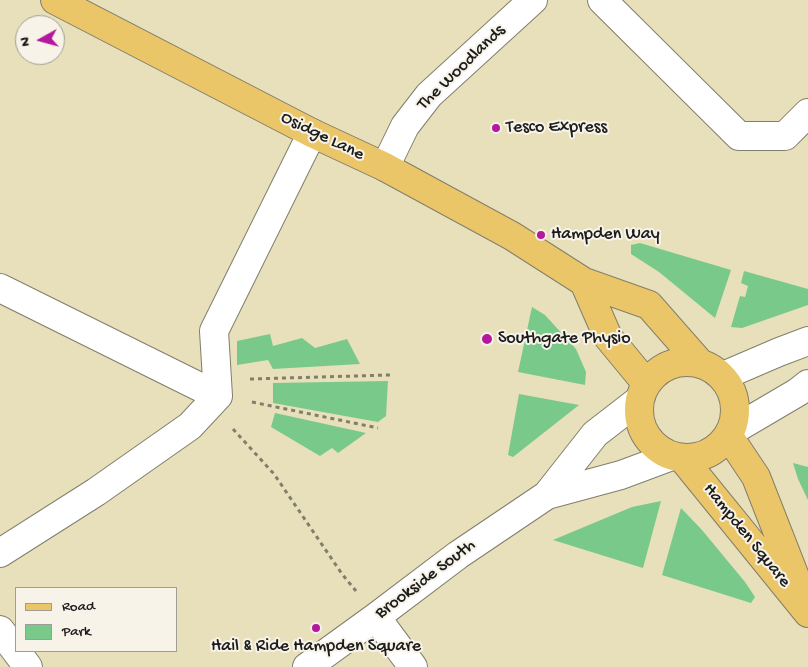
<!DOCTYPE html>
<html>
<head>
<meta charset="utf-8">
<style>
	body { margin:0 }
	#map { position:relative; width:808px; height:667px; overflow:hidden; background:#e7e0bb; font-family:"Gochi Hand",sans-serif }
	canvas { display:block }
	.legend { position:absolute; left:15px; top:587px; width:162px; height:65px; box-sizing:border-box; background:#f7f3e8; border:1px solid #9f9d96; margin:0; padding:6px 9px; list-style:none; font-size:15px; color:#1c1c1c }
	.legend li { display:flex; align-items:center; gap:10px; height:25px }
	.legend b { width:25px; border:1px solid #9f9d96 }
	.north { position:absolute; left:15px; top:15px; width:50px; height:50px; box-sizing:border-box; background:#f7f3e8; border:1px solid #9f9d96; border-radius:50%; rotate:263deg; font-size:14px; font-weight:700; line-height:20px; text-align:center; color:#1c1c1c }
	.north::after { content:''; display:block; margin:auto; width:18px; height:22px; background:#b5179e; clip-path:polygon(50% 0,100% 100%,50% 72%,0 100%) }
</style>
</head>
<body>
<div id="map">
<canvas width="808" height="667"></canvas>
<ul class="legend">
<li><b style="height:6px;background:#ebc669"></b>Road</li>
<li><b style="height:14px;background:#79c98a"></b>Park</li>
</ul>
<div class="north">N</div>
</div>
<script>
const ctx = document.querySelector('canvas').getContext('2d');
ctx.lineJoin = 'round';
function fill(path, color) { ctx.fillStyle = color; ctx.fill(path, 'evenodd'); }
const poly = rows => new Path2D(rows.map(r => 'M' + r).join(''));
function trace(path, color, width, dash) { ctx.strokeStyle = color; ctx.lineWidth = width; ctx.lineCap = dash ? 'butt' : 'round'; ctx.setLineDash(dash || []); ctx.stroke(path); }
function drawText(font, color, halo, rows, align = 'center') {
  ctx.font = font + ' "Gochi Hand",sans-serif'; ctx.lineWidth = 4; ctx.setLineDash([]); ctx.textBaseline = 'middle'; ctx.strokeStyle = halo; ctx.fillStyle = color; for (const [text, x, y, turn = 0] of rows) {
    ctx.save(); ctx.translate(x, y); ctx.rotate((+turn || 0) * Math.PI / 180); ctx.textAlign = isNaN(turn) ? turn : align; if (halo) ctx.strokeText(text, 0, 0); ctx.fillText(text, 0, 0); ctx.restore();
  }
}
fill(poly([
	[640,243,731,270,715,318,659,272,631,254,631,245],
	[744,271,808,289,808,305,742,328,731,327,740,296,745,297,748,286,741,283],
	[532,307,545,315,576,349,586,372,585,385,518,372],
	[270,334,273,346,302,338,315,348,347,339,360,364,273,369,268,360,237,365,237,341],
	[388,381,386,416,378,422,273,403,273,383],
	[519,394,579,405,513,457,508,455],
	[275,413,366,433,338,453,332,448,320,456,271,427],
	[793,463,808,467,808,500,798,479],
	[661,501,643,568,553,540,632,507],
	[681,508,702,530,745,582,755,597,751,603,662,575]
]), '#79c98a');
const minor = poly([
	[602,0,739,136,785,136,808,113],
	[385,167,405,126,429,95,533,0],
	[0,288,218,396],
	[723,376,779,352,808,341],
	[730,432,798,392,808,384],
	[547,495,621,475,672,456],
	[0,553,96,492,190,426,218,396,214,331,312,133],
	[376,617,413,667],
	[0,630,28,667],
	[307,667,376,617,458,555,547,495,595,434,639,400]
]);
const major = poly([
	[55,0,312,133,385,167,512,236,584,282,649,305,699,362],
	[584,282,608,337,646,383],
	'639 410a48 48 0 1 1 96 0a48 48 0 1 1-96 0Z',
	[728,435,756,477,801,592],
	[683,459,808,613]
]);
trace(minor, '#827e6c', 30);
trace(major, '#827e6c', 30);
trace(poly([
	[250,379,390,375],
	[252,402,378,428],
	[233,429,274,474,342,574,356,591]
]), '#827e6c', 3, [4, 4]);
trace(minor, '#fff', 28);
trace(major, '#ebc669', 28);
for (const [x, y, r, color] of [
	[496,128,5,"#b5179e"],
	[541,235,5,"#b5179e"],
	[487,339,6,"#b5179e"],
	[316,628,5,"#b5179e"]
]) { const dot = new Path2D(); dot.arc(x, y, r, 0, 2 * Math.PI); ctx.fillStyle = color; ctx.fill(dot); trace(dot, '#f7f3e8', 2); }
drawText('18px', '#1c1c1c', '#f7f3e8', [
	["The Woodlands",462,68,-44],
	["Osidge Lane",322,137,26],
	["Hampden Square",746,536,51],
	["Brookside South",426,580,-37]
]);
drawText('18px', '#1c1c1c', '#f7f3e8', [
	["Tesco Express",506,128],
	["Hampden Way",551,235],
	["Southgate Physio",498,339],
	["Hail & Ride Hampden Square",316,647,"center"]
], 'left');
</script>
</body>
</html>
